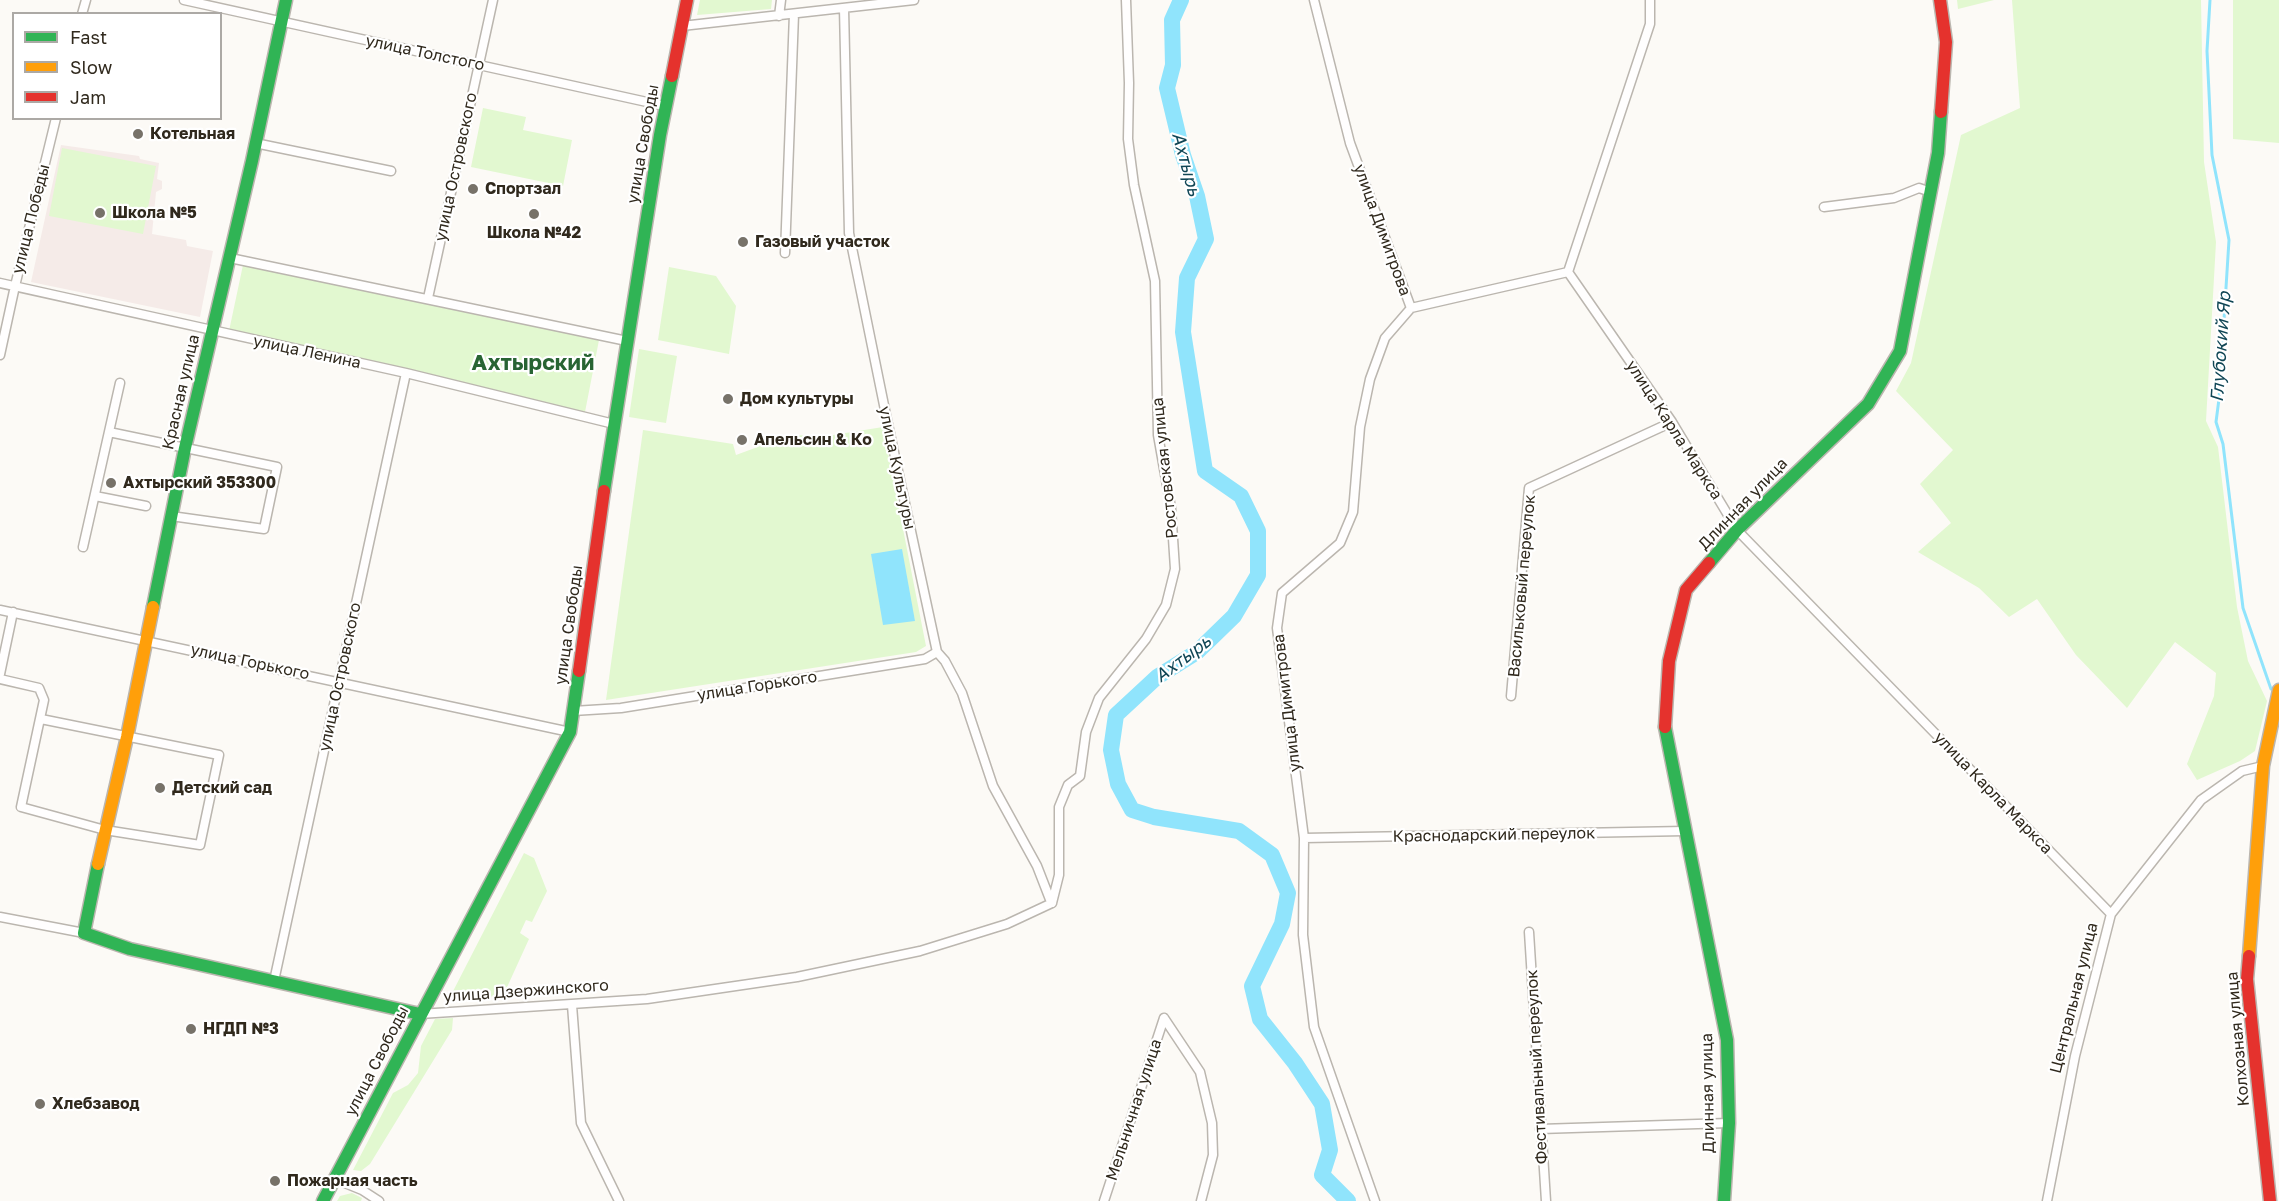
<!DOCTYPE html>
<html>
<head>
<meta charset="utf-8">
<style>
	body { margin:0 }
	#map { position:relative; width:2279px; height:1201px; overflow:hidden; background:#fcfaf6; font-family:"Golos Text",sans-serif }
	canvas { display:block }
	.legend { position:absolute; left:12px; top:12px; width:210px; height:108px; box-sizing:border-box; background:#fff; border:2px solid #aca9a5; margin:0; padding:8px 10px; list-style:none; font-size:18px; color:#30291d }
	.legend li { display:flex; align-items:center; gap:12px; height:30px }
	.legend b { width:30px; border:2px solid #aca9a5 }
</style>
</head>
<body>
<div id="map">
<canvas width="2279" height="1201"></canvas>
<ul class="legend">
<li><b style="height:8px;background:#30b455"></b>Fast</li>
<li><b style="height:8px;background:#ff9f0a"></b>Slow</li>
<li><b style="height:8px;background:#e5322d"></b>Jam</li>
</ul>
</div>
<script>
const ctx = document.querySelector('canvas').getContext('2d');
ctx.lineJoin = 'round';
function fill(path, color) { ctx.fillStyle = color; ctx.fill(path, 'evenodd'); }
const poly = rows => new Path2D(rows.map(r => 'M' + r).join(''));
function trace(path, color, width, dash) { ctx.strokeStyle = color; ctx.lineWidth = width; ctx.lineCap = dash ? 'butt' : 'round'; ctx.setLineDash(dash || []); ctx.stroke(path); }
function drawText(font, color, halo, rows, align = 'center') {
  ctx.font = font + ' "Golos Text",sans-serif'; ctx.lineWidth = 4.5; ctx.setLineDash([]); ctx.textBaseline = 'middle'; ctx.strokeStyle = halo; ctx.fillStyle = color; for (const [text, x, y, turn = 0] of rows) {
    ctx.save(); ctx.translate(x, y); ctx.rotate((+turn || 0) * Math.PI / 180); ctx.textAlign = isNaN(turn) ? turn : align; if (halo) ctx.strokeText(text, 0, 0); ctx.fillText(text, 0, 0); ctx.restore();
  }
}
fill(poly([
	[61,145,139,156,140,159,159,163,157,179,162,181,162,189,156,192,152,234,186,240,187,246,213,251,200,317,31,282]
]), '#f5ebe8');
fill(poly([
	[700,0,772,0,771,9,697,15],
	[1957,0,1994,0,1958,9],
	[2012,0,2201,0,2204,162,2216,242,2206,421,2218,447,2237,607,2248,661,2267,701,2255,751,2240,761,2197,780,2187,764,2214,696,2216,673,2175,642,2127,708,2076,655,2037,599,2009,617,1979,588,1918,552,1951,523,1920,484,1953,450,1896,391,1911,363,1961,135,2020,108],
	[2233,0,2279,0,2279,143,2233,139],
	[483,108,526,117,523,130,572,140,563,186,471,167],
	[62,148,156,166,143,234,49,216],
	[243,265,599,340,585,412,229,331],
	[669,267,716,276,736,306,729,354,658,340],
	[639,349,677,356,666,423,629,417],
	[883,427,926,646,916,652,606,700,643,430,733,444,736,455,790,435,827,436],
	[524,853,534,858,547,891,532,922,526,920,520,933,529,939,503,996,449,999],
	[453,1018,452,1030,370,1164,361,1171,353,1170,393,1093,408,1085,418,1073,421,1046,435,1019],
	[352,1193,362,1198,361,1201,337,1201,340,1196]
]), '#e2f8d0');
fill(poly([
	[902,549,915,621,883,625,871,554]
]), '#90e4fc');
trace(poly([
	[2210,0,2207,51,2212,155,2229,240,2219,399,2216,422,2223,444,2243,608,2271,689]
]), '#90e4fc', 3);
trace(poly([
	[1181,0,1172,20,1173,65,1167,88,1183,155,1197,196,1206,239,1187,278,1183,332,1205,471,1241,496,1258,531,1258,575,1234,616,1197,652,1157,677,1116,715,1111,750,1118,784,1132,810,1154,817,1239,831,1272,855,1288,893,1282,924,1252,986,1260,1019,1295,1063,1322,1104,1330,1150,1322,1175,1348,1201]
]), '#90e4fc', 16);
const street = poly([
	[184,0,665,106],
	[1314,0,1350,143,1411,308,1385,338,1370,379,1360,427,1353,512,1340,543,1282,593,1277,628,1304,838,1303,935,1314,1027,1375,1201],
	[1650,0,1650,24,1568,272,1672,422,1737,530,2111,914],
	[844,8,849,233,886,415,937,652,945,661,962,693,993,786,1037,866,1051,902],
	[82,14,86,0],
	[779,16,781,0],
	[682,26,914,0],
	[255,143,391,171],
	[1824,207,1894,198,1919,188,1931,192],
	[785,253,794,14],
	[230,258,627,341],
	[0,283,406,373,614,424],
	[428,298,493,0],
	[1411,308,1568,272],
	[0,355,15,286,56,118],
	[109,432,277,467,264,529,171,516],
	[95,496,146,506],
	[83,547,120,383],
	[0,610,570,732],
	[0,674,13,612],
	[0,679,39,688,44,700,21,807,105,830,200,845,219,755,41,719],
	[1511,696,1529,488,1672,422],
	[573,711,621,708,925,659,937,652],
	[1304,838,1685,831],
	[1052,903,1059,875,1059,807,1068,785,1080,776,1086,732,1099,698,1146,639,1166,605,1175,569,1171,508,1158,435,1155,281,1134,185,1128,139,1129,83,1126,0],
	[0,917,84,933],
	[1529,932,1546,1201],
	[274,981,406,373],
	[572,1005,581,1123,619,1201],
	[420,1014,647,999,797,977,920,951,1007,924,1052,903],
	[1164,1018,1200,1072,1212,1123,1213,1155,1201,1201],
	[1540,1129,1729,1123],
	[335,1179,362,1190,379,1201],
	[1104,1201,1164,1018],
	[2047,1201,2075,1056,2111,914,2201,800,2242,771,2263,766]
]);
const fast = poly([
	[604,491,660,135,672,76],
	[1709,563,1737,530,1868,404,1900,351,1938,153,1941,112],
	[153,607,185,448,252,161,286,0],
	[1665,727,1727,1040,1729,1123,1724,1201],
	[98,864,84,933,130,949,420,1014],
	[323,1201,570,732,579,671]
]);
const slow = poly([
	[98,864,127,737,153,607],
	[2249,956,2263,766,2279,690]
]);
const jam = poly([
	[1940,0,1946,42,1941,112],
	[672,76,687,0],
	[579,671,604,491],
	[1665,727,1669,661,1686,590,1709,563],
	[2249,956,2247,979,2270,1201]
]);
trace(street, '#bbb6af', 11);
trace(fast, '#bbb6af', 15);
trace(slow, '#bbb6af', 15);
trace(jam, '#bbb6af', 15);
trace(street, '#fffefe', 8);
trace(fast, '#30b455', 12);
trace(slow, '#ff9f0a', 12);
trace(jam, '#e5322d', 12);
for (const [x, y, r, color] of [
	[138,134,6,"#777269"],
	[473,189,6,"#777269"],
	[100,213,6,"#777269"],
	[534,214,6,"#777269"],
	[743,242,6,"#777269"],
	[728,399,6,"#777269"],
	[742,440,6,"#777269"],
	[111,483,6,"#777269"],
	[160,788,6,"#777269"],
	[191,1029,6,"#777269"],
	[40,1104,6,"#777269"],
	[275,1181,6,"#777269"]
]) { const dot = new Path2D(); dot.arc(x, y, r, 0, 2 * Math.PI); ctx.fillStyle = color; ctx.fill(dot); trace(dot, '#fff', 2); }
drawText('16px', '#30291d', '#fff', [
	["улица Толстого",425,53,12],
	["улица Свободы",643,144,-80],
	["улица Островского",456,167,-78],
	["улица Победы",31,219,-76],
	["улица Димитрова",1382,230,70],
	["улица Ленина",307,352,12],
	["Красная улица",181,392,-77],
	["улица Карла Маркса",1674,430,57],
	["улица Культуры",897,468,78],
	["Ростовская улица",1165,468,-96],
	["Длинная улица",1743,504,-46],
	["Васильковый переулок",1522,586,-85],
	["улица Свободы",569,625,-82],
	["улица Горького",250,662,12],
	["улица Островского",340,677,-78],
	["улица Горького",757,686,-9],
	["улица Димитрова",1287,703,-97],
	["улица Карла Маркса",1993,793,46],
	["Краснодарский переулок",1494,835,-1],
	["улица Дзержинского",526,991,-4],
	["Центральная улица",2074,998,-76],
	["Колхозная улица",2238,1039,-95],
	["улица Свободы",377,1061,-63],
	["Фестивальный переулок",1537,1067,-93],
	["Длинная улица",1708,1093,-91],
	["Мельничная улица",1134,1110,-72]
]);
drawText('bold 16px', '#30291d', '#fff', [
	["Котельная",150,134],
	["Спортзал",485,189],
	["Школа №5",112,213],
	["Школа №42",534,233,"center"],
	["Газовый участок",755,242],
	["Дом культуры",740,399],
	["Апельсин & Ко",754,440],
	["Ахтырский 353300",123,483],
	["Детский сад",172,788],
	["НГДП №3",203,1029],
	["Хлебзавод",52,1104],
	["Пожарная часть",287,1181]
], 'left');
drawText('italic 18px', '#104655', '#fff', [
	["Ахтырь",1186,164,75],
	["Глубокий Яр",2221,347,-86],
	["Ахтырь",1183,659,-37]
]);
drawText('bold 22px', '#286433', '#fff', [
	["Ахтырский",533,363]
]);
</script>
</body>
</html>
